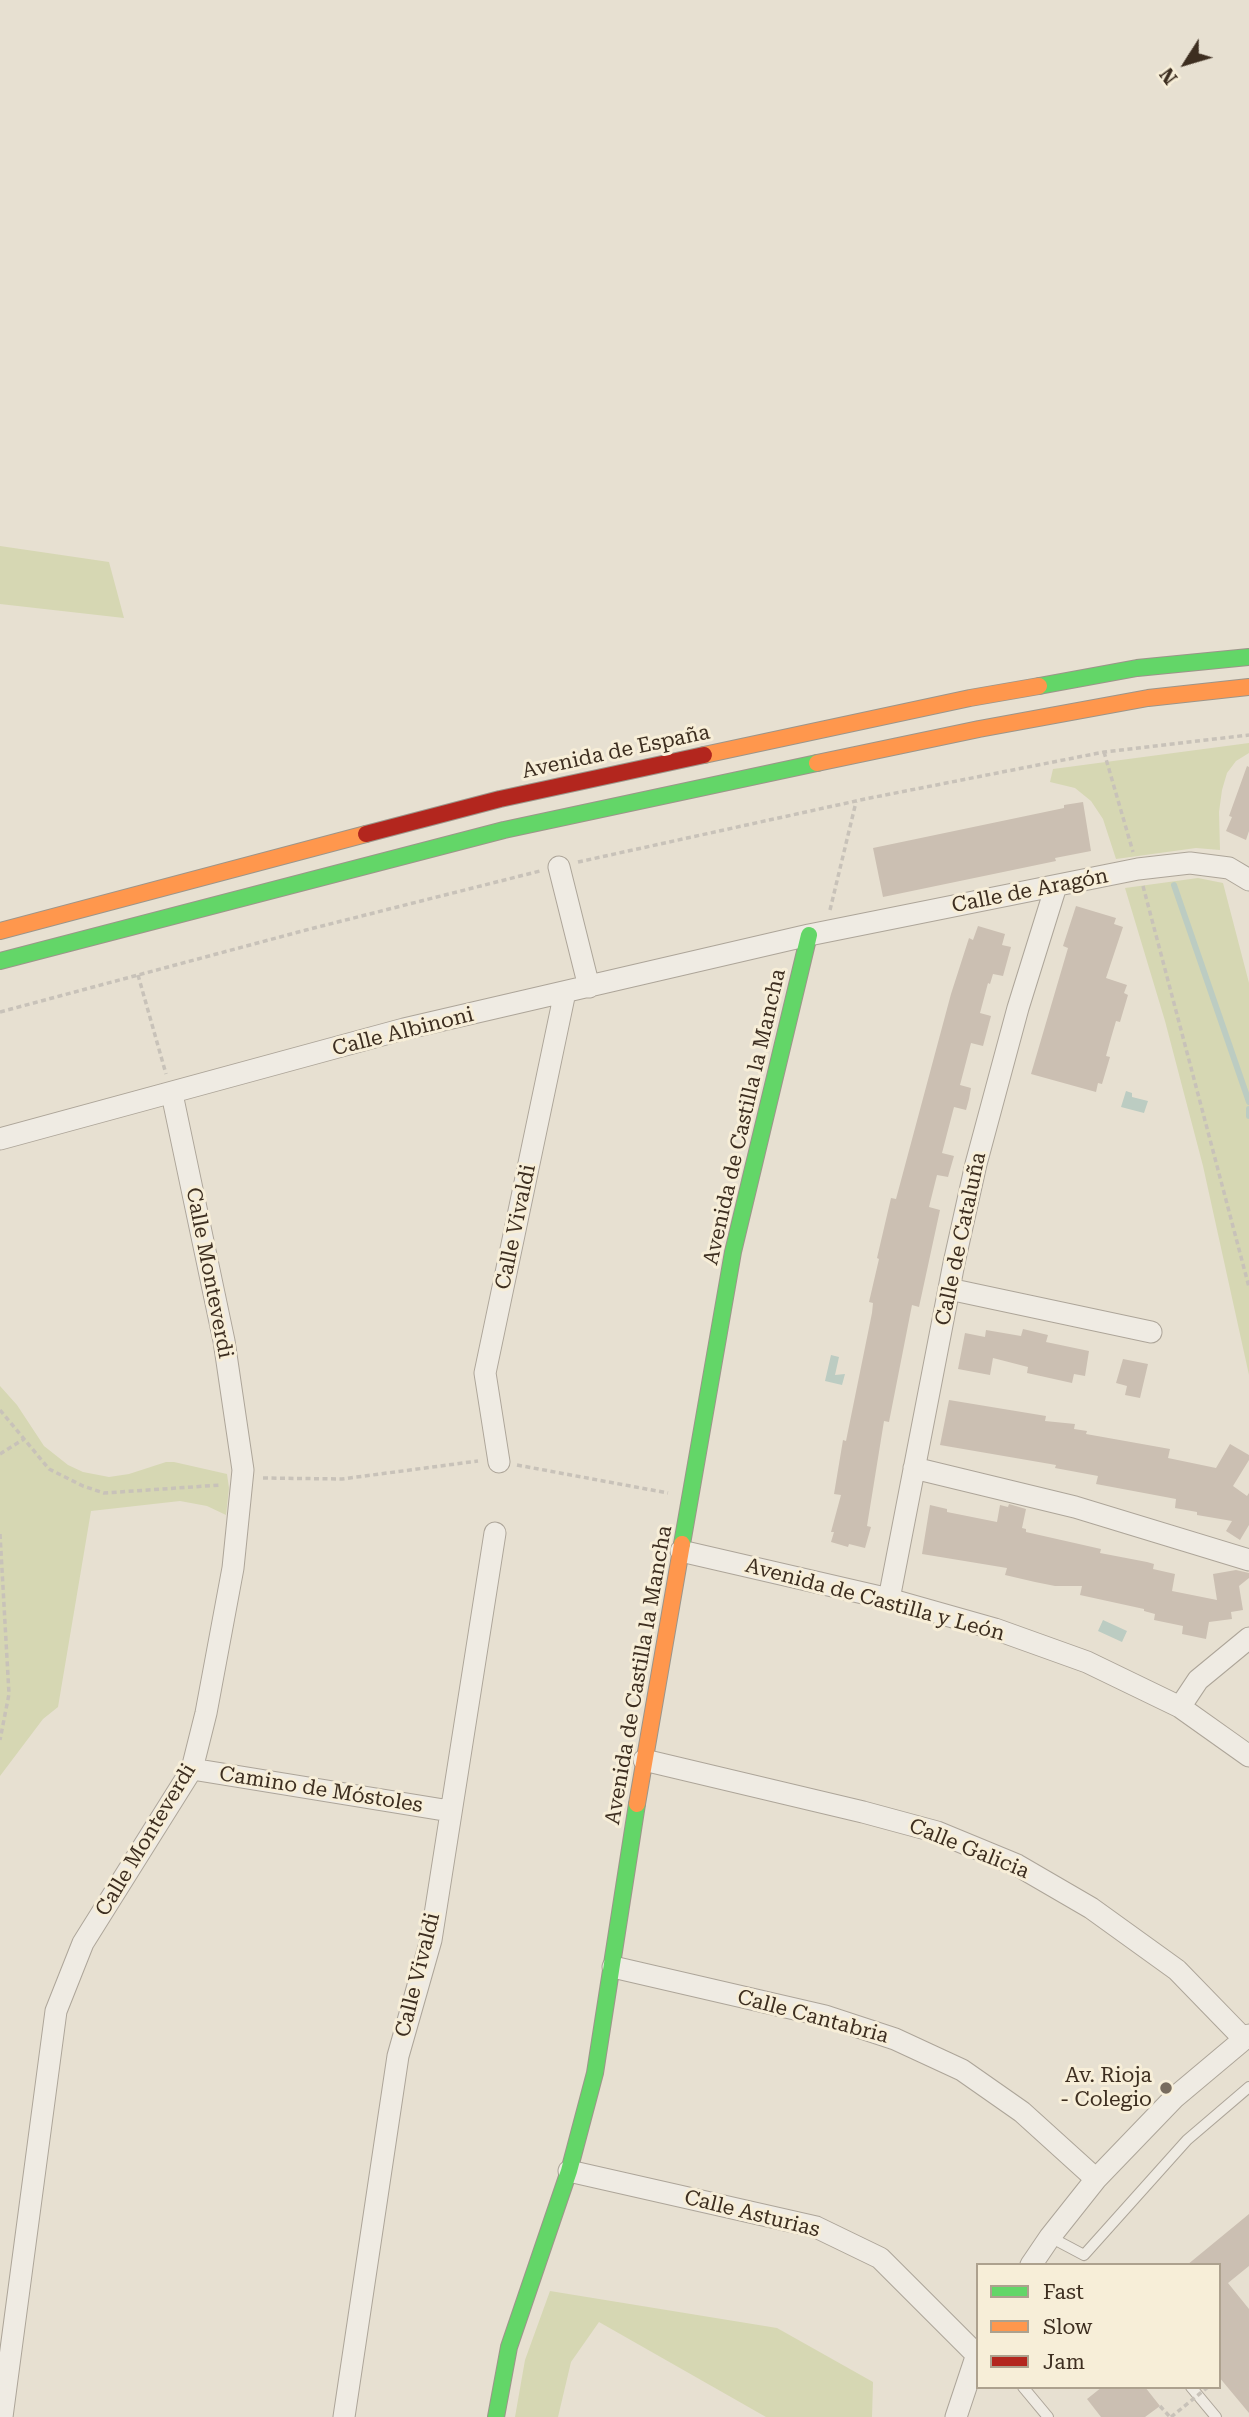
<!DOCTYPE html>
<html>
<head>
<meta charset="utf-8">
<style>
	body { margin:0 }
	#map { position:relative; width:1249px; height:2417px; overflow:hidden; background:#e7e0d1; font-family:"Roboto Serif",serif }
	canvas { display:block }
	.legend { position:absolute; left:976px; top:2263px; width:245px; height:126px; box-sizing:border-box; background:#f7eed8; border:2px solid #ada18e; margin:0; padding:9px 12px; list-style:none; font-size:21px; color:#3d2e20 }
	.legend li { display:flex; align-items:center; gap:14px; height:35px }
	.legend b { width:35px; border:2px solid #ada18e }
	.north { position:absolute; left:1151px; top:28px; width:70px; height:70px; -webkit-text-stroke:5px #f7eed8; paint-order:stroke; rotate:233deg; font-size:19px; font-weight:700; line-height:28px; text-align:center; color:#3d2e20 }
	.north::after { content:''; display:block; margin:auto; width:24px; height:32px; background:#3d2e20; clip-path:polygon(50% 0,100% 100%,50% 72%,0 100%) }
</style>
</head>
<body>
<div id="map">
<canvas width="1249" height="2417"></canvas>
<ul class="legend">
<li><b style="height:9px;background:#63d668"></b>Fast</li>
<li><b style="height:9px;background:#ff974d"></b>Slow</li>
<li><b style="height:9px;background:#b3261e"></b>Jam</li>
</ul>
<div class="north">N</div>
</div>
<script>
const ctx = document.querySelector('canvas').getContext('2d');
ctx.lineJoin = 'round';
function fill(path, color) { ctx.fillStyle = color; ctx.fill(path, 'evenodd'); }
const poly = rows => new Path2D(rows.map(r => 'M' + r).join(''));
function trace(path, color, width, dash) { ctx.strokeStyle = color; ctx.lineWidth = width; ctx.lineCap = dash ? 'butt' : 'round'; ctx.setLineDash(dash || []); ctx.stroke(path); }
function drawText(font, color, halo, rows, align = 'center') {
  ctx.font = font + ' "Roboto Serif",serif'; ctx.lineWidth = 6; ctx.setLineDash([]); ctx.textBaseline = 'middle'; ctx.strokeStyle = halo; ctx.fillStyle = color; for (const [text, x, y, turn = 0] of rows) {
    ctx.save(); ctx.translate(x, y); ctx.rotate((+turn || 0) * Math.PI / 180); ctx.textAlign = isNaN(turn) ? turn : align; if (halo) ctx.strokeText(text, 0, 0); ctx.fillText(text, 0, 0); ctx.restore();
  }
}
fill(poly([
	[0,546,109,562,124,618,0,604],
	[1249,743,1249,753,1236,761,1227,773,1222,790,1219,812,1220,850,1196,848,1116,859,1103,819,1091,801,1075,788,1050,782,1053,769],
	[1198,878,1223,883,1249,983,1249,1375,1203,1166,1165,1021,1125,888],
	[0,1386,17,1405,44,1446,68,1465,83,1472,109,1477,129,1474,166,1462,174,1462,227,1474,229,1488,226,1515,207,1506,180,1501,91,1511,58,1707,43,1719,0,1776],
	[550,2291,777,2328,873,2382,872,2417,766,2417,599,2322,571,2362,558,2417,515,2417,525,2360]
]), '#d6d7b3');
fill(poly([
	[1126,1091,1132,1093,1132,1097,1148,1101,1144,1113,1121,1107],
	[831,1355,839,1357,835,1375,845,1374,842,1385,825,1381],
	[1103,1620,1127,1631,1122,1642,1098,1631]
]), '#bcccc2');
trace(poly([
	[1174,885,1249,1102],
	[1249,1109,1249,1116]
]), '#bcccc2', 6);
fill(poly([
	[1247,766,1249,767,1249,831,1246,840,1226,831,1232,817,1229,816],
	[1083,802,1091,851,1055,858,1056,861,883,897,873,848,1064,808,1064,805],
	[1076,906,1116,918,1114,924,1123,927,1106,978,1127,985,1124,993,1128,995,1120,1022,1116,1021,1111,1038,1106,1056,1110,1057,1102,1084,1098,1083,1096,1092,1031,1074,1068,948,1063,946],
	[978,926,1005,934,1002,945,1011,947,1003,976,993,974,990,984,988,983,980,1013,991,1016,983,1046,971,1043,960,1085,971,1088,969,1099,966,1110,954,1107,942,1153,954,1156,948,1177,937,1175,929,1207,940,1210,919,1307,912,1305,889,1422,884,1421,867,1526,871,1527,865,1548,849,1544,848,1547,831,1542,834,1532,831,1532,841,1495,834,1494,843,1440,846,1441,872,1313,873,1303,869,1302,879,1259,877,1258,891,1198,896,1199,951,994,969,938,973,940],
	[1023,1329,1048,1335,1046,1342,1089,1351,1085,1376,1074,1374,1072,1383,1027,1373,1028,1367,993,1358,990,1375,958,1369,965,1333,985,1337,986,1330,1021,1336],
	[1123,1359,1148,1364,1140,1398,1125,1395,1127,1386,1116,1383],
	[949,1400,1046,1416,1045,1421,1075,1424,1074,1429,1087,1431,1086,1434,1170,1449,1168,1458,1216,1468,1230,1444,1249,1455,1249,1460,1233,1486,1247,1496,1249,1493,1249,1525,1240,1540,1226,1531,1232,1521,1197,1515,1197,1512,1175,1508,1176,1499,1096,1484,1098,1476,1055,1468,1056,1465,940,1445],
	[1009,1504,1026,1509,1022,1528,1026,1529,1026,1532,1101,1549,1100,1553,1147,1562,1154,1564,1153,1569,1175,1574,1172,1591,1217,1600,1213,1574,1236,1570,1249,1573,1249,1578,1239,1586,1243,1610,1231,1612,1232,1619,1209,1622,1206,1639,1182,1634,1183,1626,1154,1620,1155,1614,1144,1611,1144,1609,1080,1595,1082,1586,1055,1586,1035,1582,1005,1575,1007,1568,922,1554,930,1505,947,1509,947,1512,997,1522,1000,1505,1008,1507],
	[1249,2214,1249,2266,1228,2283,1249,2309,1249,2413,1219,2377,1219,2265,1187,2265],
	[1102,2387,1145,2387,1160,2406,1145,2417,1101,2417,1087,2399]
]), '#cbbfb2');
const lane = poly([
	[1050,2237,1084,2255,1187,2140,1249,2087],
	[1023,2387,1048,2417],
	[1191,2387,1216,2417]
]);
const street = poly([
	[559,867,589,987],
	[0,1139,404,1029,809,935,1138,869,1190,863,1229,868,1249,880],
	[949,1289,1151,1332],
	[499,1462,485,1373,565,992],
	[914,1468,1075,1507,1249,1560],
	[681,1551,889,1599,995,1629,1087,1662,1180,1707,1249,1756],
	[889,1599,954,1263,976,1164,1018,1008,1056,886],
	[1180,1707,1198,1680,1249,1638],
	[644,1760,863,1812,937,1832,1017,1865,1091,1908,1177,1970,1243,2038],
	[192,1769,450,1811],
	[613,1967,825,2016,895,2039,962,2070,1022,2112,1096,2179],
	[569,2171,816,2227,880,2258,976,2354],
	[1031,2265,1050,2237,1096,2179,1174,2098,1249,2035],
	[2,2417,56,2011,83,1943,192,1769,206,1713,233,1568,243,1470,224,1341,172,1094],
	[344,2417,398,2056,431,1940,495,1533],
	[956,2417,978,2351]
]);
const fast = poly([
	[1039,686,1137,668,1249,657],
	[0,961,504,830,817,763],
	[682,1544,733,1252,809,935],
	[496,2417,509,2347,569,2171,595,2073,637,1804]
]);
const slow = poly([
	[704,755,970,698,1039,686],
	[817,763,979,729,1148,698,1249,687],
	[0,931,366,834],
	[637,1804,682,1544]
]);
const jam = poly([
	[366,834,500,799,704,755]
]);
trace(lane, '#ada599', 12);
trace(street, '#ada599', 23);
trace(fast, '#9c958a', 18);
trace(slow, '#9c958a', 18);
trace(jam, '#9c958a', 18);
trace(poly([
	[1104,752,1133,852],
	[578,862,865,799,1104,752,1249,735],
	[1143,886,1249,1287],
	[830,910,856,802],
	[138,975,166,1074],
	[0,1012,306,930,540,871],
	[0,1410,49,1469,83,1486,104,1493,221,1485],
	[0,1454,24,1439],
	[517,1465,668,1493],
	[263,1478,342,1479,478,1461],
	[0,1534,9,1694,0,1740],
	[1219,2378,1220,2377],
	[1160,2406,1170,2417]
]), '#c8c2b9', 3.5, [5, 3.5]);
trace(lane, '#efebe3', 10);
trace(street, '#efebe3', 21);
trace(fast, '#63d668', 16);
trace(slow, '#ff974d', 16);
trace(jam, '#b3261e', 16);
trace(poly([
	[1171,2417,1208,2387]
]), '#c8c2b9', 3.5, [5, 3.5]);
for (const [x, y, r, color] of [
	[1166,2088,7,"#786c5e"]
]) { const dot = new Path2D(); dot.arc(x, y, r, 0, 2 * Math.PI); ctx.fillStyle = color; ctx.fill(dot); trace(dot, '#f7eed8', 2.5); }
drawText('21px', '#3d2e20', '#f7eed8', [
	["Avenida de España",616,752,-12],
	["Calle de Aragón",1030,891,-11],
	["Calle Albinoni",403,1032,-14],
	["Avenida de Castilla la Mancha",745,1117,-77],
	["Calle Vivaldi",516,1227,-78],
	["Calle de Cataluña",961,1239,-78],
	["Calle Monteverdi",209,1273,79],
	["Avenida de Castilla y León",875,1600,15],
	["Avenida de Castilla la Mancha",639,1675,-80],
	["Camino de Móstoles",321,1790,9],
	["Calle Monteverdi",146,1840,-59],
	["Calle Galicia",969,1849,22],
	["Calle Vivaldi",418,1975,-76],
	["Calle Cantabria",813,2017,15],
	["Calle Asturias",752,2214,14]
]);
drawText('21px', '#3d2e20', '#f7eed8', [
	["Av. Rioja",1152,2076],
	["- Colegio",1152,2100]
], 'right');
</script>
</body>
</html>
